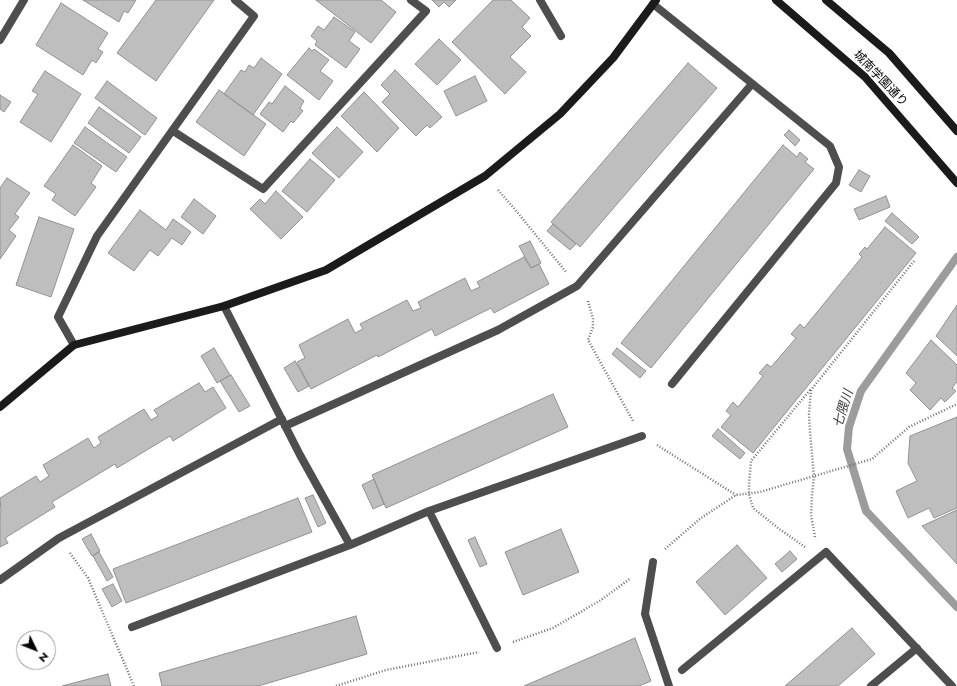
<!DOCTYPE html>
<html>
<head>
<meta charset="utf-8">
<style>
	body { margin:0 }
	#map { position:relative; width:957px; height:686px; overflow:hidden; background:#fff; font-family:Jost,sans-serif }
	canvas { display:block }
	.north { position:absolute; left:16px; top:630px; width:40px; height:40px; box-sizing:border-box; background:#fff; border:1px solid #999; border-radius:50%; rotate:133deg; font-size:11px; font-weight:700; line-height:16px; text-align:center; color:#000 }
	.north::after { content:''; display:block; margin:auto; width:14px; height:18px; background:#000; clip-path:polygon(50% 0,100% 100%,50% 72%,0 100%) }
</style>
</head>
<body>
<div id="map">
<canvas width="957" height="686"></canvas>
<div class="north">N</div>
</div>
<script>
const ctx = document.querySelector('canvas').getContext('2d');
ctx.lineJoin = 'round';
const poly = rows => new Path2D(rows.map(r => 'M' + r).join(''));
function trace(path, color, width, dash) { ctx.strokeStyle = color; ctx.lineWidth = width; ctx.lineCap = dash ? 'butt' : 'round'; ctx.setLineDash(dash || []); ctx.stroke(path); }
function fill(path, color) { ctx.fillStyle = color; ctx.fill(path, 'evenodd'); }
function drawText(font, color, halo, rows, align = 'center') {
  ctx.font = font + ' Jost,"Noto Sans JP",sans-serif'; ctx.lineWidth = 3; ctx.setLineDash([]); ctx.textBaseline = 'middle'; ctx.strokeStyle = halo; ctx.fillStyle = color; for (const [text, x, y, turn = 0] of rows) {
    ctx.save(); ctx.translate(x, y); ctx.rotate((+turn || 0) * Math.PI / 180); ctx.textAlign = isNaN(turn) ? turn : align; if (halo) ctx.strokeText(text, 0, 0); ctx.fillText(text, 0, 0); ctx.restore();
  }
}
trace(poly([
	[957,257,861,391,849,427,847,449,866,511,957,607]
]), '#9c9c9c', 8);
const building = poly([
	[83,0,136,0,128,13,124,11,119,22,83,0],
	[156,0,214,0,156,81,117,53,156,0],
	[316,0,381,0,396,12,371,43,316,0],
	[432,0,456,0,449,7,444,2,439,7,432,0],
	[493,0,511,0,530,18,522,27,531,36,510,57,526,72,505,94,452,42,493,0],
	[61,3,108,33,98,49,103,52,96,63,92,60,83,75,36,45,61,3],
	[334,17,355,32,349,41,360,49,346,68,315,45,317,41,311,36,318,26,324,30,334,17],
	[439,39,461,60,437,85,415,64,439,39],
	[309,48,312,51,314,49,329,60,320,71,333,81,319,100,287,75,309,48],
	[261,58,282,74,253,115,224,94,241,70,245,72,249,65,254,68,261,58],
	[688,63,717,88,580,247,551,222,688,63],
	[395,70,442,117,430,128,427,125,416,136,382,102,390,94,381,85,395,70],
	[45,71,81,94,51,142,20,122,38,94,32,91,45,71],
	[475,76,487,101,456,116,444,91,475,76],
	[107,81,157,118,145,135,95,98,107,81],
	[285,86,304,101,300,108,303,111,293,123,291,121,283,132,260,114,269,102,272,104,285,86],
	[219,90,266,124,244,156,196,122,219,90],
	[364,92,399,128,377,152,341,116,364,92],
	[0,95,11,102,4,112,0,109,0,95],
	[99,107,141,137,129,153,88,123,99,107],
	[85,127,127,157,116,172,74,143,85,127],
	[337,127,363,152,339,178,312,153,337,127],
	[789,130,800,140,795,146,784,135,789,130],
	[73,145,102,166,91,183,96,187,75,216,52,200,56,194,44,186,73,145],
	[783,145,797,157,800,152,808,159,805,162,814,169,651,368,621,343,783,145],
	[310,159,335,180,307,212,282,191,310,159],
	[859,170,870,176,861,192,849,185,859,170],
	[7,178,30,193,15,214,19,217,9,230,16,236,0,259,0,188,7,178],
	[276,191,303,217,281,239,250,209,260,199,265,204,276,191],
	[886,196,890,207,859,220,854,209,886,196],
	[194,199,216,216,203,234,181,217,194,199],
	[140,210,166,230,173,219,191,232,182,245,172,238,158,256,150,250,134,271,108,253,140,210],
	[892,213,919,237,912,244,885,221,892,213],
	[39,217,74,229,51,297,16,285,39,217],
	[553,224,576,244,570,250,547,231,553,224],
	[885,227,916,253,753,453,721,427,731,415,726,411,733,402,738,407,763,376,759,373,767,364,771,367,796,338,791,334,800,324,804,328,862,257,859,254,865,247,867,249,885,227],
	[530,241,541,263,531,268,519,246,530,241],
	[524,257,531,268,539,264,549,284,494,313,491,308,435,336,432,329,378,357,377,355,311,389,297,362,305,358,299,345,348,319,355,333,363,329,360,324,407,300,413,311,421,308,418,302,465,278,471,291,480,287,477,282,524,257],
	[957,305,957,356,936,336,957,305],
	[931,340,957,365,957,382,952,388,956,391,945,402,941,398,930,410,910,390,916,383,906,373,931,340],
	[214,348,230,375,217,383,201,356,214,348],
	[617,348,646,371,640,378,612,354,617,348],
	[295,361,309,386,298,392,284,368,295,361],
	[231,375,250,406,239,412,220,381,231,375],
	[199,383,205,392,213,387,226,408,173,441,170,436,117,468,115,464,52,502,55,507,5,538,8,543,0,547,0,512,1,512,0,498,36,476,40,482,49,476,43,465,88,438,94,448,101,443,98,437,144,409,151,420,158,416,154,410,199,383],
	[553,394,568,427,386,508,372,475,553,394],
	[957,417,957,508,934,518,929,508,908,518,896,491,917,481,908,463,910,436,957,417],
	[718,429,745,453,740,459,712,436,718,429],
	[374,479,384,504,373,509,362,485,374,479],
	[313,495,326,523,318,527,305,498,313,495],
	[298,498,312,532,126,603,113,569,298,498],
	[957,510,957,564,922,526,957,510],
	[561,529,579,572,523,595,505,552,561,529],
	[91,534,100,551,92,556,82,539,91,534],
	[475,537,487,564,480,567,468,540,475,537],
	[737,545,767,578,725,615,696,582,737,545],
	[790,551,797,559,782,572,775,564,790,551],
	[99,552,113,577,107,581,93,556,99,552],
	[113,584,122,601,112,607,102,589,113,584],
	[356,616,367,654,258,686,162,686,159,673,356,616],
	[852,628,875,654,838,686,785,686,852,628],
	[635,638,651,681,639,686,524,686,635,638],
	[108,674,111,686,62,686,108,674]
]);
fill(building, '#bebebe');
trace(building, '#929292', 1);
trace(poly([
	[498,190,513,207,566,272],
	[588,301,593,319,593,327,588,340,633,421],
	[657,445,736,495],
	[815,537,811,515,812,495,814,477,810,432,809,414,811,390,914,261],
	[805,547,778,528,753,508,749,494,749,485,751,461,810,390],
	[665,549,701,518,736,495,760,492,872,459,909,427,957,404],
	[70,553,88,578,134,686],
	[513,642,553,628,601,600,631,578],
	[336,686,386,670,479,652]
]), '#707070', 2.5, [1, 2]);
trace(poly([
	[224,306,300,455,350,545,429,511,642,436],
	[285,426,498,330,577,286,752,84],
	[429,511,497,648],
	[0,580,59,538,282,419],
	[132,627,350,545]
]), '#4e4e4e', 8);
trace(poly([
	[540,0,561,36],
	[653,4,830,146,839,167,836,183,672,384],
	[0,40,24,0],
	[173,131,263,189,426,11,411,0],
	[74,345,58,317,97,236,254,16,235,0],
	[653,562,645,614,669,686],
	[682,670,826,552,952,686],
	[871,686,917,648]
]), '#4e4e4e', 8);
trace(poly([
	[776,0,865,77,957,183],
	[826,0,889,53,957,131],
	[0,407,74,345,224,306,326,270,485,176,560,114,613,58,656,0]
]), '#1b1b1b', 8);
drawText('12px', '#000', '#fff', [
	["城南学園通り",880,79,46]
]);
drawText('italic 13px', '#3d3d3d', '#fff', [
	["七隈川",844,409,-73]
]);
</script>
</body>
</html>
